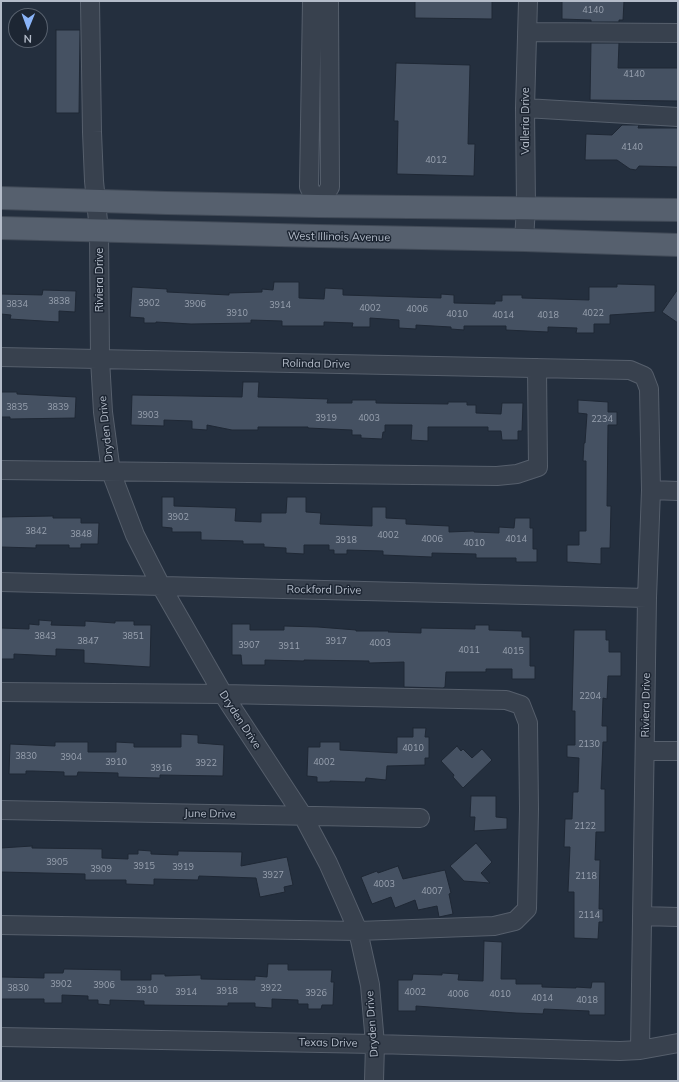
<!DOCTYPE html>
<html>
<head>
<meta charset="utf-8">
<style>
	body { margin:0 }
	#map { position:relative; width:679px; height:1082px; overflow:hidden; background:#242f3e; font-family:Mulish,sans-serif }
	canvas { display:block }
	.frame { position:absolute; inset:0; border:2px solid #b4bcc9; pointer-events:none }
	.north { position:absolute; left:8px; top:8px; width:40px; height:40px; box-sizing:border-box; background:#1d2633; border:1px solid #59626f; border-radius:50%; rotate:181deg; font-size:11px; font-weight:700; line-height:16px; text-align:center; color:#b4bcc9 }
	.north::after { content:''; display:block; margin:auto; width:14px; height:18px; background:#8ab4f8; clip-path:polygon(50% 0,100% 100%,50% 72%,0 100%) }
</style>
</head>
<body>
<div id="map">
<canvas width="679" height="1082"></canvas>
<div class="frame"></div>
<div class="north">N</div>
</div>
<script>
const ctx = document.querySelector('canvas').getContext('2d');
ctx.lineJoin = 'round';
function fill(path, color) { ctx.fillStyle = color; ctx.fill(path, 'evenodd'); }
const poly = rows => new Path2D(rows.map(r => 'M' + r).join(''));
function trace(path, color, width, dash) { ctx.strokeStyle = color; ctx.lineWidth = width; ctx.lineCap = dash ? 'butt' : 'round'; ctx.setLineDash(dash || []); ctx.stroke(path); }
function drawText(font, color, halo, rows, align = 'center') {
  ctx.font = font + ' Mulish,sans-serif'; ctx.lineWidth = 3; ctx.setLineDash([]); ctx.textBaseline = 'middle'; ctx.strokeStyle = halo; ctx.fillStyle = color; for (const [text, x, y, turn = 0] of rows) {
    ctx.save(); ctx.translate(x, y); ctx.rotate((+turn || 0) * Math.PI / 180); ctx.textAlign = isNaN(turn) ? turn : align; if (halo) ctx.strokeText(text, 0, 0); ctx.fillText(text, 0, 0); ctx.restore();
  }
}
const building = poly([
	[415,1,492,1,492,19,415,18,415,1],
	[562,1,624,1,623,20,619,20,619,22,591,22,591,20,562,19,562,1],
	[56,30,80,30,79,113,56,113,56,30],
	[591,43,619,43,618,68,678,68,678,101,590,100,591,43],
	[396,63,470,65,468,144,475,144,474,176,397,174,398,121,394,121,396,63],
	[622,125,639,125,638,128,678,128,678,167,639,166,636,170,630,169,617,160,585,160,586,134,612,135,622,125],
	[274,282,299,282,299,298,324,299,325,288,343,289,343,295,441,298,441,294,454,295,454,303,495,304,495,301,502,301,502,295,522,295,522,298,589,300,589,287,617,287,617,284,655,285,655,312,610,315,610,324,594,324,594,333,576,333,577,328,548,327,548,332,506,330,506,326,464,326,464,330,451,329,451,327,416,325,416,329,399,328,399,320,370,318,370,327,352,327,353,323,324,322,324,326,282,326,282,321,251,320,251,323,191,324,156,322,156,323,144,323,144,318,130,317,132,287,167,289,167,292,229,295,229,293,262,292,262,289,273,290,274,282],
	[678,289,678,323,662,312,678,289],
	[43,290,76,291,75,312,59,311,59,322,10,319,11,315,1,314,1,294,42,295,43,290],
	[243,382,259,382,258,397,328,399,327,403,352,403,352,400,376,400,376,403,448,404,448,402,467,402,467,405,476,405,476,413,501,414,502,403,523,403,522,431,518,431,518,440,502,440,501,431,488,431,488,427,428,427,428,441,411,440,412,425,385,425,385,432,383,432,382,439,361,438,361,435,352,435,352,430,308,428,308,427,258,427,258,430,232,430,207,425,207,430,192,429,192,421,164,420,164,426,131,425,132,395,242,397,243,382],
	[1,392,17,392,17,394,76,397,75,418,10,419,10,417,1,417,1,392],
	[578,400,608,402,608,412,617,412,617,425,608,425,607,506,611,506,610,548,601,548,601,564,567,562,567,545,579,545,579,531,586,531,586,461,583,461,584,443,585,443,587,414,578,413,578,400],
	[162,497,174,497,174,506,236,508,235,521,261,522,261,513,286,513,287,497,306,497,306,512,321,513,320,524,372,526,372,507,386,507,386,518,406,519,406,524,449,526,449,532,474,531,474,532,499,533,499,527,514,528,515,518,530,518,530,528,533,528,533,549,537,549,537,562,516,562,516,558,476,558,476,554,432,553,432,557,383,555,383,551,347,550,347,554,334,554,334,550,329,550,329,545,304,545,304,554,286,553,286,548,264,547,264,544,243,544,243,541,201,540,201,532,172,532,172,528,162,527,162,497],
	[53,516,53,518,81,518,81,523,99,523,98,544,81,544,81,548,69,548,69,545,36,545,36,548,1,547,1,517,53,516],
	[39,620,52,621,51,625,85,626,85,621,115,623,115,621,134,621,134,625,151,625,150,667,84,663,84,650,56,649,56,656,14,654,14,659,1,659,1,628,29,629,29,624,39,625,39,620],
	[232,624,250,624,250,630,284,630,284,626,318,627,356,630,356,631,389,631,388,632,421,633,421,628,475,629,475,625,489,625,489,630,522,631,522,637,530,637,530,666,535,666,535,679,512,679,512,669,486,669,486,672,446,672,445,687,443,688,404,687,404,662,369,663,369,661,304,660,304,661,265,660,265,665,242,665,241,655,232,655,232,624],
	[574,630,606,630,606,640,609,640,609,652,621,652,621,676,608,676,607,699,603,698,602,726,607,726,607,742,603,742,601,789,605,789,605,832,596,832,595,860,600,860,599,909,603,909,603,922,599,922,598,939,574,938,574,892,568,892,570,847,564,847,565,819,572,819,573,792,578,792,579,758,567,757,567,745,575,745,575,711,572,711,574,630],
	[413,728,426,728,425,737,429,737,429,758,425,758,425,765,387,766,386,780,366,778,365,782,330,781,330,782,317,782,317,777,307,776,308,747,320,747,320,742,340,742,340,750,397,753,397,737,413,737,413,728],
	[181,734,198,735,198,743,224,745,223,776,160,775,160,778,118,777,118,773,78,772,77,776,64,776,64,772,33,771,26,771,26,774,9,774,10,744,55,746,55,742,88,742,88,752,116,752,116,742,134,743,134,747,181,747,181,734],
	[457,746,461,751,463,749,472,758,482,749,492,760,463,788,453,777,454,775,441,761,457,746],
	[471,796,496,796,496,817,507,818,507,829,474,831,475,817,470,817,471,796],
	[476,843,492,862,481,873,490,883,464,881,450,866,476,843],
	[32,846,32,848,102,849,102,858,128,859,128,854,138,854,138,850,151,851,151,854,178,855,178,851,242,852,241,866,287,857,293,885,284,887,285,892,260,897,256,878,199,876,198,880,154,879,154,885,126,884,126,880,85,880,85,874,1,872,1,848,32,846],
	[398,866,403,879,445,870,451,893,449,894,453,914,439,917,437,906,418,910,415,900,395,908,391,897,372,904,361,877,377,871,378,873,398,866],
	[484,941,502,942,501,979,516,979,516,984,542,984,542,987,576,988,576,987,591,988,592,982,605,982,605,1015,589,1015,589,1011,544,1009,543,1014,516,1013,416,1006,416,1011,398,1011,398,980,412,980,413,974,442,975,442,973,459,974,458,980,483,981,484,941],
	[268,964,288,964,288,970,332,970,331,982,334,982,333,1005,322,1005,321,1009,308,1009,308,1004,298,1004,298,1000,272,999,272,1008,255,1007,255,1003,228,1003,228,1006,144,1005,144,1001,110,1000,110,1005,98,1004,98,1000,88,1000,88,996,62,995,62,1003,44,1003,44,999,1,999,1,977,44,978,44,973,63,973,64,969,121,970,121,980,151,980,151,974,165,974,165,976,201,975,201,979,255,980,255,976,267,977,268,964]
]);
fill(building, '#455162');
trace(building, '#1f2835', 1);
const minor = poly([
	[90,1,92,132,94,181,99,231,100,359,103,412,111,472,135,535,161,586,223,694,303,816,328,863,345,901,358,931,370,985,375,1044,374,1081],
	[312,1,309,187,318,206],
	[527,32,678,33],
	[525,108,678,117],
	[318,206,330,187,329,1],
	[524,240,526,207,525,108,528,1],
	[1,357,630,370,644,376,649,389,651,490,647,598,640,1050],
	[1,470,497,476,517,474,538,467,537,368],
	[651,490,678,491],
	[1,582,647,598],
	[1,692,223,694,506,700,521,705,528,723,529,809,527,909,515,921,494,926,358,931,1,925],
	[646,751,678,751],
	[1,810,420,818],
	[642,916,678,917],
	[1,1037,375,1044,620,1051,640,1050,678,1043]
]);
const major = poly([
	[1,198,167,203,318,206,678,210],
	[1,228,318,236,524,240,678,245]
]);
trace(minor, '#565f6c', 20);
trace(major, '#414a57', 24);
trace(minor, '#38414e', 18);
trace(major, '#56606e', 22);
drawText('9px', '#98a1af', null, [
	["4140",593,10],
	["4140",634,74],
	["4140",632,147],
	["4012",436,160],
	["3838",59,301],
	["3902",149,303],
	["3834",17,304],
	["3906",195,304],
	["3914",280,305],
	["4002",370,308],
	["4006",417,309],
	["3910",237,313],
	["4022",593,313],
	["4010",457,314],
	["4014",503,315],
	["4018",548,315],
	["3835",17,407],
	["3839",58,407],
	["3903",148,415],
	["3919",326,418],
	["4003",369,418],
	["2234",602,419],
	["3902",178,517],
	["3842",36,531],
	["3848",81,534],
	["4002",388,535],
	["4006",432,539],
	["4014",516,539],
	["3918",346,540],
	["4010",474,543],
	["3843",45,636],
	["3851",133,636],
	["3847",88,641],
	["3917",336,641],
	["4003",380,643],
	["3907",249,645],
	["3911",289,646],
	["4011",469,650],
	["4015",513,651],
	["2204",590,696],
	["2130",589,744],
	["4010",413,748],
	["3830",26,756],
	["3904",71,757],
	["3910",116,762],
	["4002",324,762],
	["3922",206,763],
	["3916",161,768],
	["2122",585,826],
	["3905",57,862],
	["3915",144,866],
	["3919",183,867],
	["3909",101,869],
	["3927",273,875],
	["2118",586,876],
	["4003",384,884],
	["4007",432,891],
	["2114",589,915],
	["3902",61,984],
	["3906",104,985],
	["3830",18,988],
	["3922",271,988],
	["3910",147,990],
	["3918",227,991],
	["3914",186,992],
	["4002",415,992],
	["3926",316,993],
	["4006",458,994],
	["4010",500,994],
	["4014",542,998],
	["4018",587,1000]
]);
drawText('11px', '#b4bcc9', '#1d2633', [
	["Valleria Drive",526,121,-90],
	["West Illinois Avenue",339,237,1],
	["Riviera Drive",100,280,-90],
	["Rolinda Drive",316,364,1],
	["Dryden Drive",106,429,-96],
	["Rockford Drive",324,590,1],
	["Riviera Drive",646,705,-89],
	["Dryden Drive",240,720,57],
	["June Drive",210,814,1],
	["Dryden Drive",372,1024,-94],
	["Texas Drive",328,1043,1]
]);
</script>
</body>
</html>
